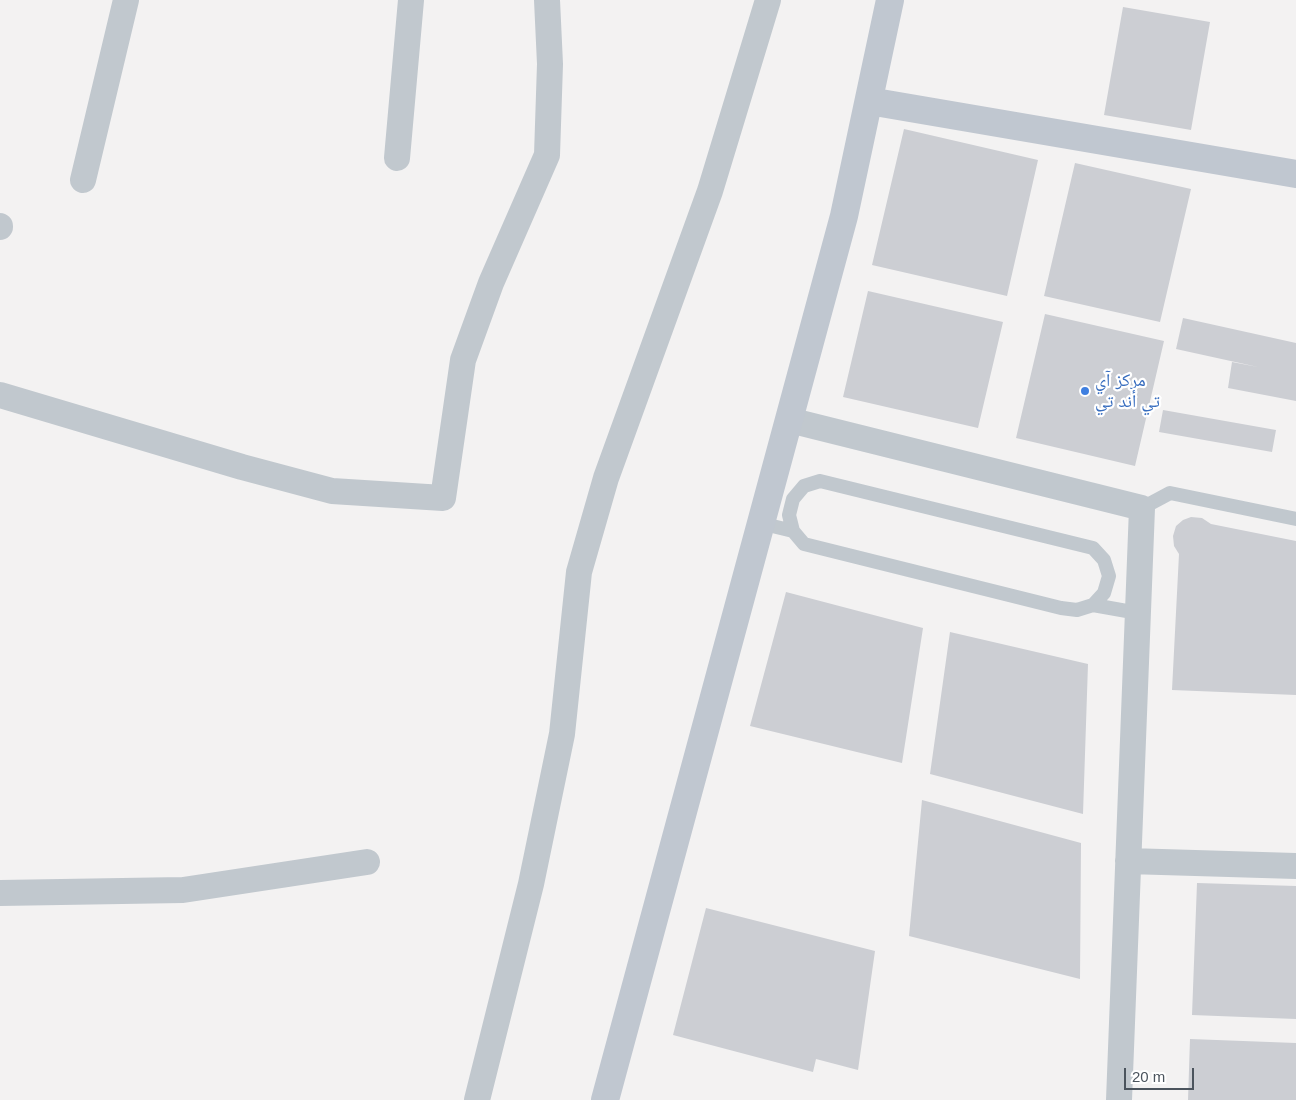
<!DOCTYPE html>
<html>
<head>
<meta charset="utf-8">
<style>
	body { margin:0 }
	#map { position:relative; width:1296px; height:1100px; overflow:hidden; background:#f3f2f2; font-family:Helvetica,sans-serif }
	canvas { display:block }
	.scale { position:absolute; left:1124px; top:1068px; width:70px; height:22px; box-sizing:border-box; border:2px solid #4b545d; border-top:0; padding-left:6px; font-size:15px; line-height:18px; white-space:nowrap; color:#4b545d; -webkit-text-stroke:4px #fff; paint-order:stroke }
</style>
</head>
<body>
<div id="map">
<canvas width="1296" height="1100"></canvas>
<div class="scale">20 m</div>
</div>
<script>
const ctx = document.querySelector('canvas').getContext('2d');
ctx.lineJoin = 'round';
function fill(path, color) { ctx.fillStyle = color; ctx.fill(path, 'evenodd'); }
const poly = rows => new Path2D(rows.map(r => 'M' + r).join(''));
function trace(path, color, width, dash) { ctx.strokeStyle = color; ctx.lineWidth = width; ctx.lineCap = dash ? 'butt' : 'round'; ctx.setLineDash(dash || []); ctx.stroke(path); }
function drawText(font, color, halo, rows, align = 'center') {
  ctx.font = font + ' Helvetica,"Noto Naskh Arabic",sans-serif'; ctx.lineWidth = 4.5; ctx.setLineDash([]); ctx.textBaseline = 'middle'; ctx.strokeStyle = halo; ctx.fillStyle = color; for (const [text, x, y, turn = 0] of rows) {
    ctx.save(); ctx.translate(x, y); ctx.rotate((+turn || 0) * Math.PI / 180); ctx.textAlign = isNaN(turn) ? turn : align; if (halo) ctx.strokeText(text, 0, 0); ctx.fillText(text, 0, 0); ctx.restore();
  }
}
fill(poly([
	[1123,7,1210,22,1191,130,1104,115],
	[904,129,1038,160,1007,296,872,265],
	[1075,163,1191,189,1160,322,1044,296],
	[868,291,1003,322,978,428,843,397],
	[1045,314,1164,341,1135,466,1016,438],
	[1183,318,1296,343,1296,401,1228,388,1232,362,1258,367,1176,349],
	[1163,410,1276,430,1272,452,1159,432],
	[1191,517,1202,518,1211,524,1296,541,1296,695,1172,690,1179,554,1174,546,1173,536,1176,526,1183,520],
	[786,592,923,628,902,763,750,726],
	[950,632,1088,664,1083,814,930,774],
	[922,800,1081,843,1080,979,909,936],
	[1197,883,1296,886,1296,1019,1192,1015],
	[706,908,875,951,858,1070,816,1059,813,1072,673,1035],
	[1190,1039,1296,1043,1296,1100,1188,1100]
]), '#ccced3');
trace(poly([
	[820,481,1093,548,1104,560,1109,576,1104,593,1093,605,1077,610,1061,608,804,544,793,531,789,515,793,499,804,486,820,481],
	[1142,508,1170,493,1296,519],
	[760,523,793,531],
	[1093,605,1138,613]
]), '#c1c8ce', 14);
trace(poly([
	[397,158,411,0],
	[83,180,126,0],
	[0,226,0,227],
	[0,395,242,467,332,491,443,498,463,360,491,283,547,155,550,64,547,0],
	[789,420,1142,508,1119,1100],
	[1128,861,1296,866],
	[0,893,183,890,367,862],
	[477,1100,531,884,562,734,579,572,606,478,710,191,768,0]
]), '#c1c8ce', 26);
trace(poly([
	[869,101,1296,174],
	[605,1100,844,216,890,0]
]), '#c0c7d0', 28);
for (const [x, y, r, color] of [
	[1085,391,5,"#3f7fe0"]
]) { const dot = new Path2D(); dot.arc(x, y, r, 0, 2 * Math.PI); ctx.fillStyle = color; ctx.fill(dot); trace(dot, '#fff', 2); }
drawText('18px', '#366cbe', '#fff', [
	["مركز آي",1095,381],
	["تي أند تي",1095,402]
], 'left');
</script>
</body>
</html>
